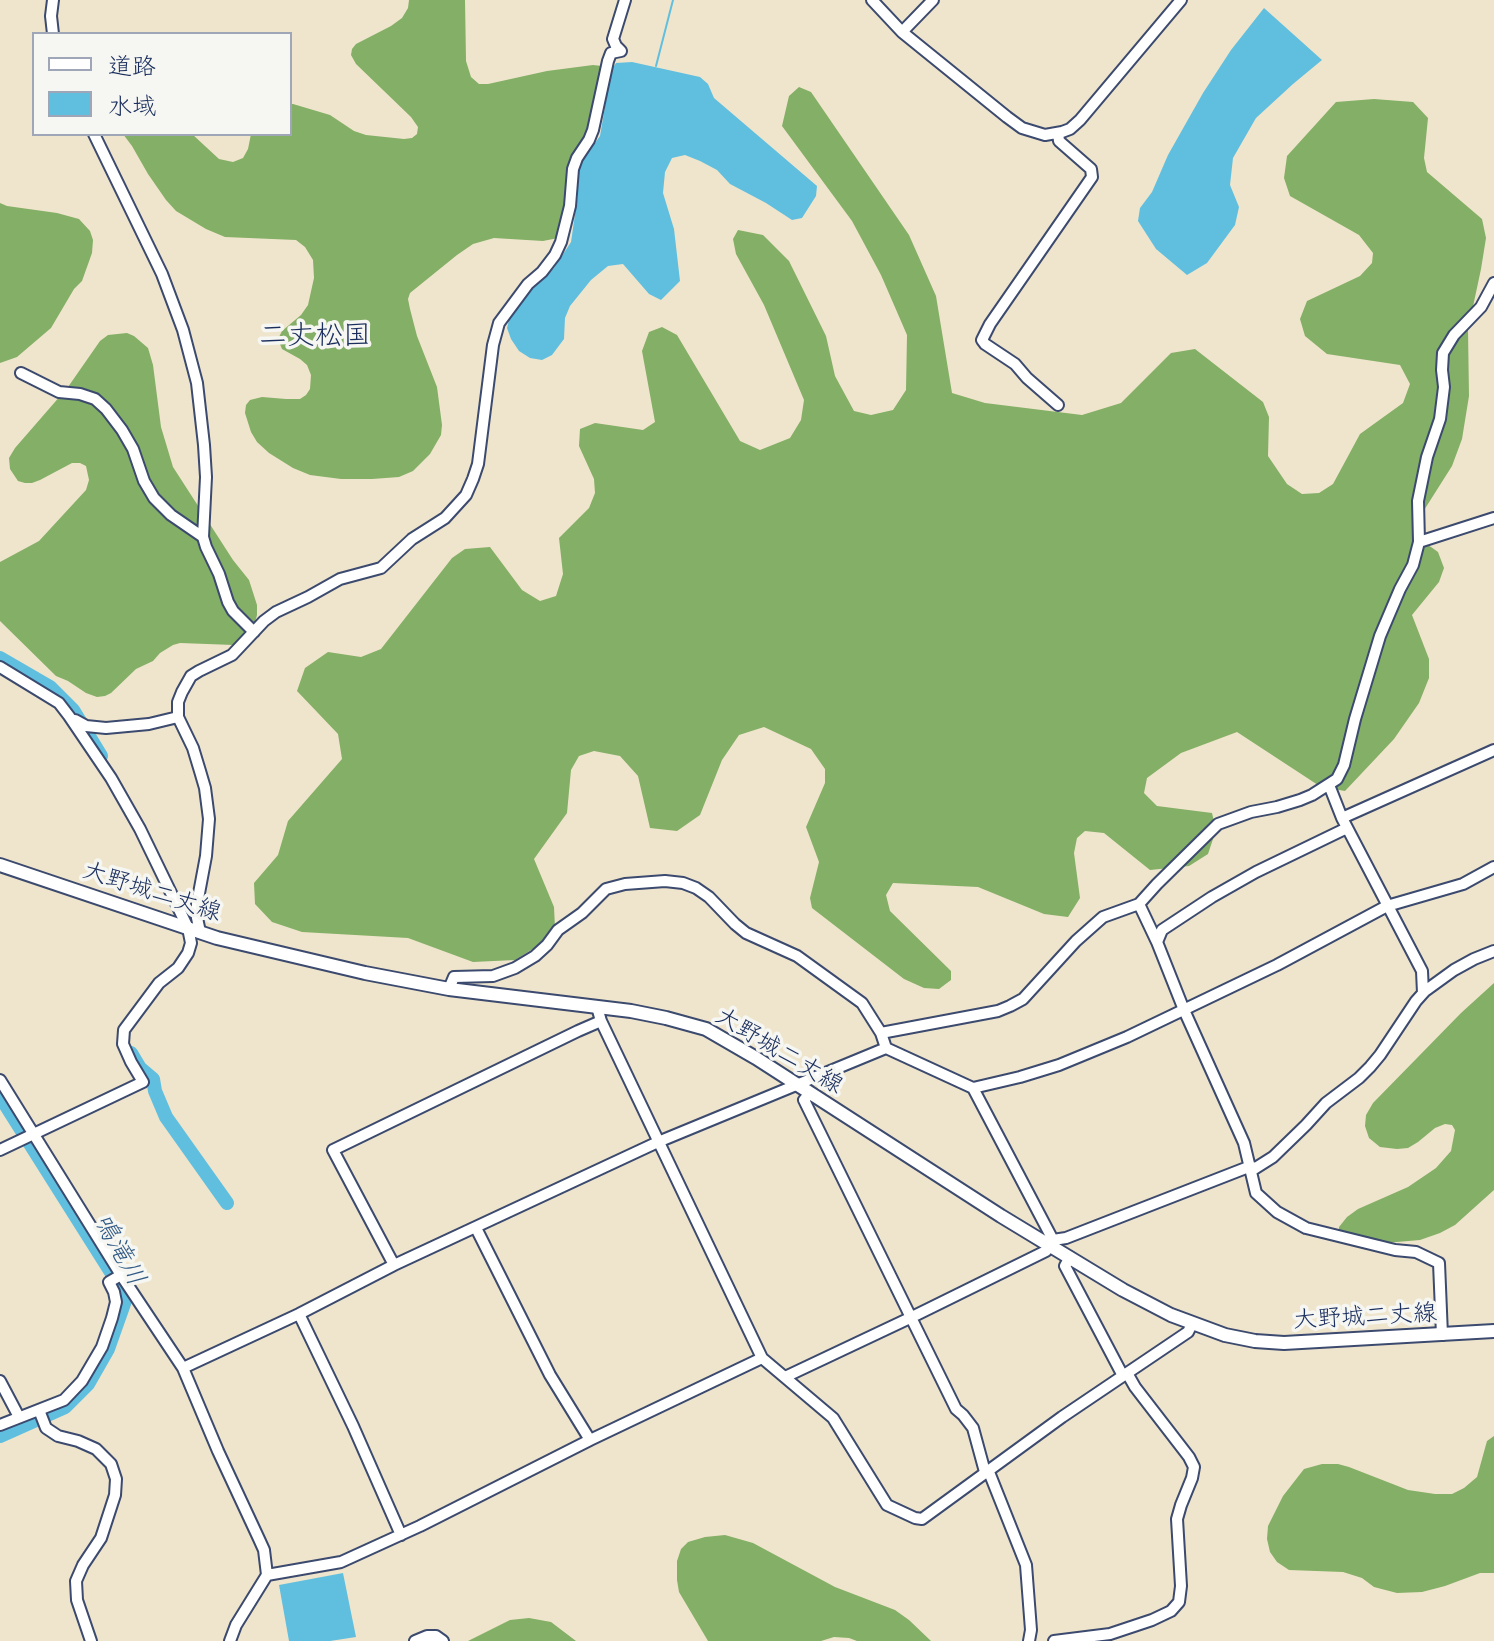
<!DOCTYPE html>
<html>
<head>
<meta charset="utf-8">
<style>
	body { margin:0 }
	#map { position:relative; width:1494px; height:1641px; overflow:hidden; background:#efe5cc; font-family:"Playpen Sans","Klee One",sans-serif }
	canvas { display:block }
	.legend { position:absolute; left:32px; top:32px; width:260px; height:104px; box-sizing:border-box; background:#f6f6f2; border:2px solid #9ea6b7; margin:0; padding:10px 14px; list-style:none; font-size:24px; color:#1b2f5e }
	.legend li { display:flex; align-items:center; gap:16px; height:40px }
	.legend b { width:40px; border:2px solid #9ea6b7 }
</style>
</head>
<body>
<div id="map">
<canvas width="1494" height="1641"></canvas>
<ul class="legend">
<li><b style="height:10px;background:#fff"></b>道路</li>
<li><b style="height:22px;background:#60bfdf"></b>水域</li>
</ul>
</div>
<script>
const ctx = document.querySelector('canvas').getContext('2d');
ctx.lineJoin = 'round';
function fill(path, color) { ctx.fillStyle = color; ctx.fill(path, 'evenodd'); }
const poly = rows => new Path2D(rows.map(r => 'M' + r).join(''));
function trace(path, color, width, dash) { ctx.strokeStyle = color; ctx.lineWidth = width; ctx.lineCap = dash ? 'butt' : 'round'; ctx.setLineDash(dash || []); ctx.stroke(path); }
function drawText(font, color, halo, rows, align = 'center') {
  ctx.font = font + ' "Playpen Sans","Klee One",sans-serif'; ctx.lineWidth = 7; ctx.setLineDash([]); ctx.textBaseline = 'middle'; ctx.strokeStyle = halo; ctx.fillStyle = color; for (const [text, x, y, turn = 0] of rows) {
    ctx.save(); ctx.translate(x, y); ctx.rotate((+turn || 0) * Math.PI / 180); ctx.textAlign = isNaN(turn) ? turn : align; if (halo) ctx.strokeText(text, 0, 0); ctx.fillText(text, 0, 0); ctx.restore();
  }
}
fill(poly([
	[409,0,465,0,466,61,471,77,479,84,488,84,547,71,593,65,602,66,603,72,586,133,571,161,568,173,568,199,558,238,543,241,494,238,473,244,457,255,410,293,408,299,410,309,417,336,437,387,442,425,441,435,430,454,413,471,399,477,372,479,341,479,310,475,293,468,269,453,257,442,251,432,245,413,246,405,250,400,262,397,286,399,300,399,306,395,310,389,311,375,307,365,300,359,282,349,278,339,282,331,301,315,308,305,314,278,313,260,305,247,296,240,225,237,206,229,176,211,166,200,148,174,132,146,123,134,192,134,219,159,233,162,243,158,248,149,251,134,290,134,290,104,293,104,330,115,354,131,366,135,404,139,412,138,417,134,418,127,411,117,356,64,351,55,352,49,356,44,391,26,402,18,408,8],
	[799,87,811,92,909,235,936,296,952,393,985,403,1082,415,1121,403,1171,353,1195,349,1263,402,1269,417,1268,456,1287,484,1302,494,1319,493,1333,484,1360,434,1403,403,1410,384,1400,365,1327,354,1305,336,1300,319,1307,301,1360,276,1372,263,1373,253,1359,235,1290,196,1284,178,1287,156,1336,102,1374,99,1413,102,1428,118,1424,158,1427,172,1482,219,1486,238,1481,269,1468,330,1469,396,1462,439,1452,466,1414,526,1417,537,1438,552,1444,568,1439,582,1412,615,1429,659,1429,678,1419,703,1394,739,1345,791,1321,787,1237,732,1181,753,1147,778,1144,793,1157,806,1212,813,1216,830,1208,854,1189,866,1150,870,1104,833,1085,831,1077,838,1074,853,1080,898,1068,917,1044,914,978,887,893,883,886,895,890,911,951,971,951,980,939,989,924,988,904,979,812,908,810,898,819,862,806,827,825,783,825,769,811,749,764,727,739,735,722,760,700,815,677,831,650,828,638,776,620,756,594,751,579,756,571,770,567,813,534,859,554,907,555,928,539,945,515,960,473,962,408,938,302,932,272,922,255,904,254,883,278,855,288,821,342,759,338,734,297,691,305,668,328,652,361,657,381,649,452,558,465,549,490,547,522,590,540,601,556,596,563,574,559,538,589,508,595,493,594,479,579,446,580,429,595,423,643,430,655,422,642,351,649,332,662,327,677,335,740,441,760,450,790,438,801,420,804,400,764,305,736,254,733,239,738,230,763,235,789,261,826,336,835,376,854,411,871,415,893,410,906,390,907,335,881,275,852,221,782,126,789,96],
	[0,203,7,206,57,213,79,219,90,231,93,240,92,253,82,281,74,289,51,328,17,357,0,363],
	[127,333,134,336,148,348,153,365,161,427,173,467,233,560,249,580,257,605,257,615,253,630,243,641,234,645,180,643,173,645,160,653,153,661,136,669,111,693,105,696,97,697,86,693,68,681,56,676,0,621,0,562,39,541,86,490,89,480,86,466,80,463,72,463,40,480,32,483,25,483,18,481,10,469,9,458,15,448,68,387,100,341,108,335],
	[1494,983,1494,1190,1455,1225,1440,1233,1420,1240,1385,1243,1348,1238,1339,1230,1339,1227,1347,1217,1358,1209,1408,1187,1436,1168,1451,1151,1455,1130,1452,1125,1445,1124,1435,1128,1418,1142,1408,1148,1397,1149,1380,1147,1369,1138,1365,1126,1366,1115,1373,1103,1461,1013],
	[1494,1436,1494,1573,1480,1573,1445,1586,1422,1592,1397,1593,1374,1587,1362,1578,1343,1572,1289,1570,1277,1562,1270,1552,1267,1539,1268,1526,1283,1496,1304,1469,1322,1464,1338,1464,1349,1467,1408,1490,1435,1494,1452,1494,1464,1488,1477,1477,1487,1441],
	[725,1535,753,1543,835,1587,895,1610,909,1620,931,1641,857,1641,849,1638,834,1637,821,1641,708,1641,679,1592,677,1580,677,1561,681,1549,688,1542,705,1537],
	[529,1618,551,1622,576,1641,468,1641,510,1620]
]), '#84af66');
fill(poly([
	[1264,8,1322,60,1293,84,1256,118,1233,158,1230,185,1239,207,1235,225,1207,263,1187,275,1156,249,1138,221,1140,208,1152,192,1168,155,1203,93,1231,50],
	[632,62,700,77,708,84,714,98,817,186,816,196,802,218,792,220,766,203,730,184,717,170,700,161,685,155,672,158,665,172,663,193,674,229,680,281,661,300,649,294,623,264,608,266,591,280,570,306,565,318,564,339,552,355,542,360,530,358,519,351,511,339,507,328,509,320,529,291,554,268,571,242,578,194,577,172,584,158,600,136,611,71,616,63],
	[343,1573,356,1637,330,1641,289,1641,279,1585]
]), '#60bfdf');
trace(poly([
	[656,66,673,0]
]), '#60bfdf', 2);
trace(poly([
	[0,658,50,687,73,710,101,756],
	[131,1053,140,1068,153,1079,155,1091,166,1117,227,1203],
	[0,1096,121,1288,125,1301,108,1349,88,1384,65,1407,0,1436]
]), '#60bfdf', 14);
const minor = poly([
	[872,0,902,32,1007,117,1022,128,1045,135,1062,132,1070,129,1080,120,1181,0],
	[902,32,933,0],
	[53,34,51,16,53,0],
	[94,134,162,274,183,330,197,383,204,445,206,477,203,537,206,547,219,574,228,602,233,611,254,632],
	[21,373,59,392,80,394,95,399,106,409,122,430,133,449,144,481,154,498,171,515,203,537],
	[1058,405,1027,378,1015,364,985,344,982,340,990,324,1092,177,1091,169,1059,141,1058,133],
	[1419,542,1494,518],
	[0,667,59,703,69,716,111,778,140,829,188,928,191,943,188,953,178,968,159,983,124,1030,123,1044,131,1062,143,1082,0,1150],
	[75,720,86,726,106,728,149,724,178,717],
	[1329,785,1342,818,1422,971,1423,993],
	[1342,818,1494,750],
	[1139,904,1157,942,1184,1010,1244,1143,1256,1193,1277,1212,1306,1228,1395,1250,1416,1252,1439,1263,1442,1335],
	[200,932,197,918,197,904,206,856,209,819,205,788,200,771,193,748,178,717,178,702,182,692,191,676,199,671,232,655,264,621,276,612,308,597,340,579,381,568,412,539,445,518,466,495,473,479,478,464,493,345,499,323,528,284,542,272,555,255,561,242,570,206,573,169,577,158,589,140,593,130,608,61,611,53,621,51,616,46,613,39,625,0],
	[1157,942,1162,930,1212,897,1256,872,1347,828],
	[449,989,454,977,493,976,515,968,535,956,547,945,558,930,582,913,606,889,625,884,665,881,683,883,696,888,709,897,735,924,746,933,797,956,862,1003,881,1033,886,1048],
	[597,1007,601,1021,762,1358,833,1418,887,1505,915,1518,922,1519,1062,1417,1188,1332,1192,1324],
	[881,1033,998,1011,1010,1006,1023,999,1076,941,1103,917,1139,904,1157,884,1218,824,1251,812,1277,807,1300,800,1312,795,1337,779,1344,765,1355,719,1380,636,1400,589,1413,565,1419,542,1418,501,1427,457,1440,419,1444,387,1442,370,1443,353,1454,335,1481,307,1494,283],
	[0,1080,121,1275,183,1368,218,1451,259,1539,264,1550,267,1575,236,1625,230,1641],
	[973,1088,1020,1077,1059,1065,1127,1037,1277,965,1387,906,1463,884,1494,867],
	[810,1093,804,1100,956,1409,963,1415,973,1428,985,1472],
	[476,1228,550,1375,590,1440],
	[1053,1240,1066,1238,1251,1166,1254,1169,1273,1157,1306,1125,1326,1103,1359,1078,1370,1067,1380,1055,1416,1001,1425,991,1454,970,1474,959,1494,951],
	[1070,1257,1065,1266,1123,1376],
	[394,1265,333,1150,578,1031,601,1021],
	[299,1314,353,1426,401,1535],
	[183,1368,299,1314,394,1265,658,1142,886,1048,973,1088,1053,1240,1046,1251,912,1317,785,1377],
	[0,1381,19,1417],
	[39,1410,46,1428,58,1436,78,1441,96,1449,111,1464,116,1479,115,1495,101,1538,83,1565,76,1581,77,1600,91,1641],
	[0,1425,64,1400,82,1381,102,1347,112,1318,116,1302,114,1292,109,1282,121,1275],
	[989,1472,1026,1565,1031,1630,1029,1641],
	[267,1575,341,1562,420,1526,590,1440,762,1358],
	[415,1641,427,1636,436,1636,443,1641],
	[1054,1641,1110,1634,1152,1620,1171,1611,1179,1602,1181,1586,1177,1519,1181,1505,1192,1478,1194,1467,1189,1457,1135,1387,1127,1373]
]);
const major = poly([
	[0,865,217,938,365,973,449,989,631,1011,666,1018,706,1029,756,1058,1001,1216,1123,1290,1171,1315,1225,1335,1255,1341,1284,1343,1494,1331]
]);
trace(minor, '#3b4a6e', 14);
trace(major, '#3b4a6e', 16);
trace(minor, '#fff', 10);
trace(major, '#fff', 12);
drawText('24px', '#1b2f5e', '#f6f6f2', [
	["大野城二丈線",152,892,18],
	["大野城二丈線",779,1051,31],
	["大野城二丈線",1365,1317,-3]
]);
drawText('italic 26px', '#305a85', '#f6f6f2', [
	["鳴滝川",119,1250,61]
]);
drawText('28px', '#1b2f5e', '#f6f6f2', [
	["二丈松国",315,336]
]);
</script>
</body>
</html>
